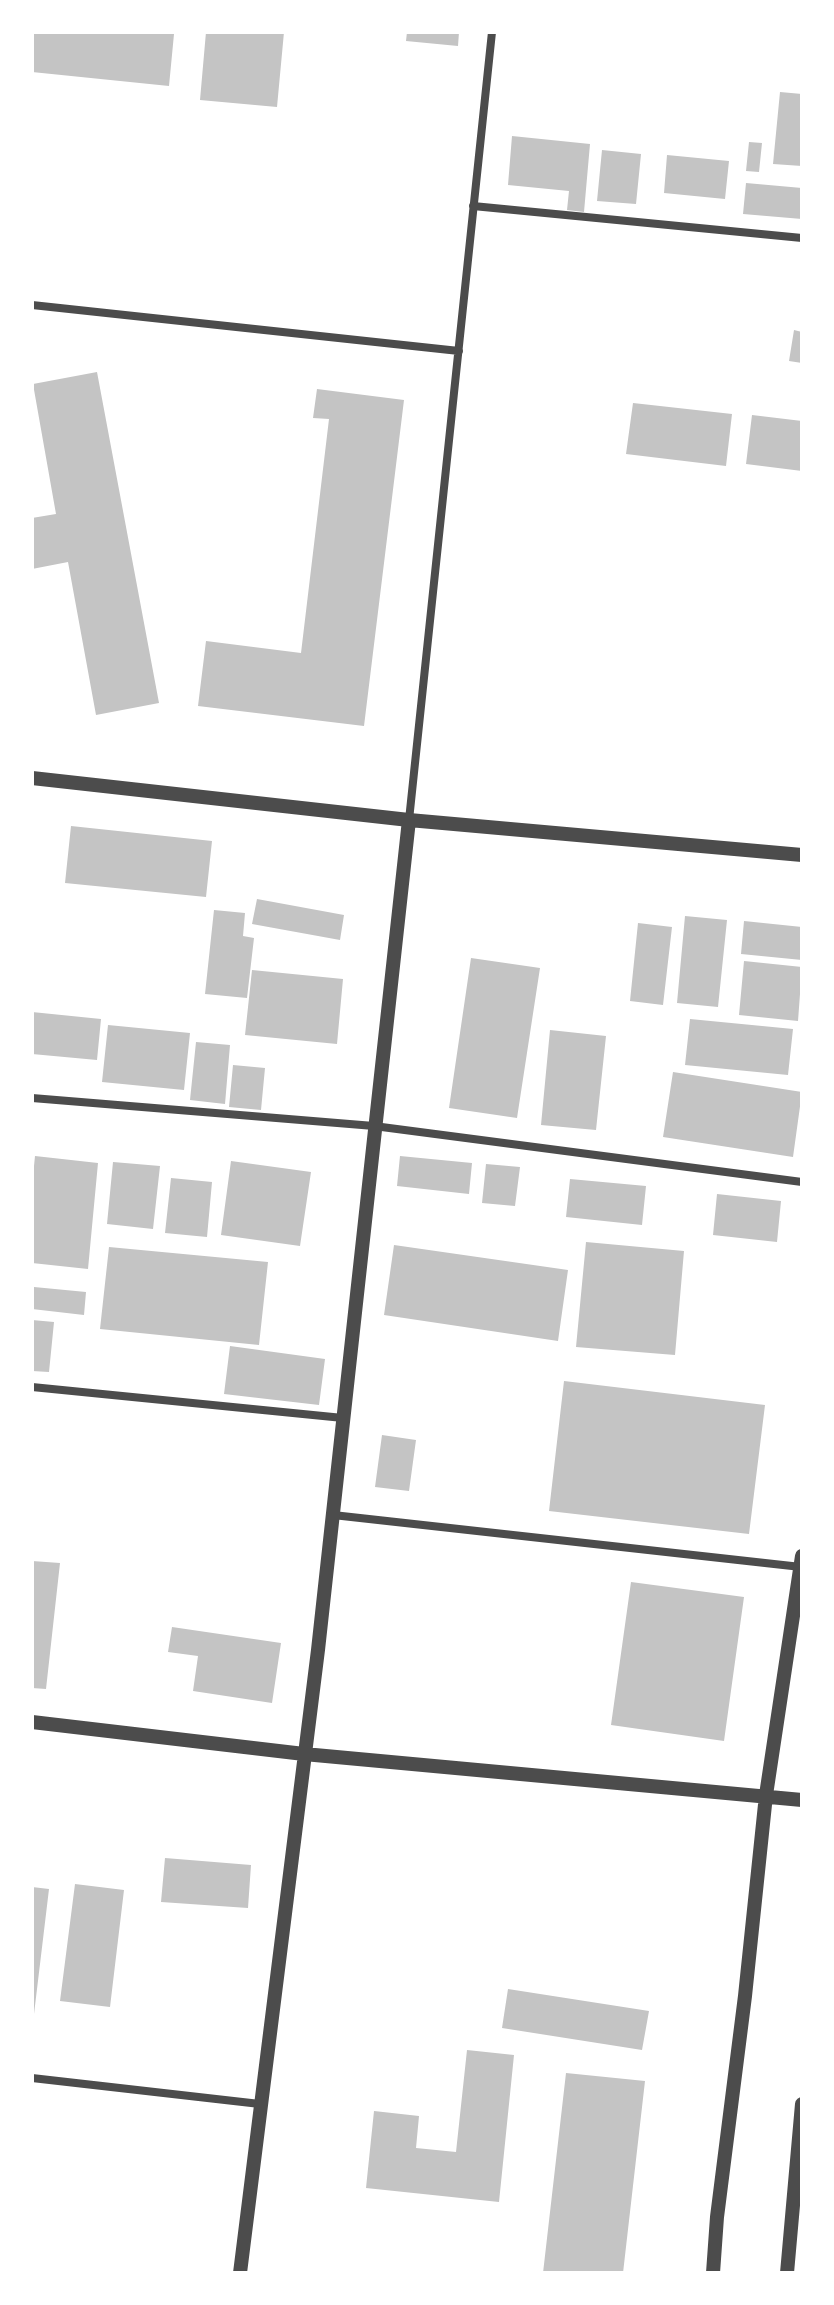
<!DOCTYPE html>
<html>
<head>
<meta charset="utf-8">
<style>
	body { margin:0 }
	#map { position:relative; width:834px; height:2305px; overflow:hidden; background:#fff; font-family:"Archivo Narrow",sans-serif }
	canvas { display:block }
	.frame { position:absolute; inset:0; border:34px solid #fff; pointer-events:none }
</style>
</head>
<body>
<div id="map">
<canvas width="834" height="2305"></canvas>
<div class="frame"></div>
</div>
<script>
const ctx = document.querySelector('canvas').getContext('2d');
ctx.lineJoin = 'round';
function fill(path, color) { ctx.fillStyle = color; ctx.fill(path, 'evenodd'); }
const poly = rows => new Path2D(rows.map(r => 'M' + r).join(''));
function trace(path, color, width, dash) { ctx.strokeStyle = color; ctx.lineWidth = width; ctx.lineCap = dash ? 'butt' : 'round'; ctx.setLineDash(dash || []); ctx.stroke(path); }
fill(poly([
	[32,32,174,34,169,86,32,72],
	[206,32,284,32,277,107,200,100],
	[407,32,459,32,458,46,406,41],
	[780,92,802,94,802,166,773,164],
	[512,136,590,144,584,212,567,210,569,191,508,185],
	[749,142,762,143,759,172,746,171],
	[602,150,641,154,636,204,597,201],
	[667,155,729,161,725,199,664,193],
	[746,183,802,188,802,219,743,214],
	[794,330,802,332,802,363,789,361],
	[97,372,159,703,96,715,68,562,32,569,32,518,56,514,33,384],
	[317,389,404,400,364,726,198,706,206,641,301,653,329,419,313,418],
	[633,403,732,414,726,466,626,454],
	[752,415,802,421,802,471,746,464],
	[71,826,212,841,206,897,65,883],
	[257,899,344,915,340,940,252,924],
	[214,910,245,913,243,936,254,938,247,998,205,994],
	[685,916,727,920,718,1007,677,1003],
	[744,921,802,927,802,960,741,954],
	[638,923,672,927,663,1005,630,1001],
	[471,958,540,968,517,1118,449,1108],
	[744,961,802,967,798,1021,739,1015],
	[252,970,343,979,337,1044,245,1035],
	[32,1012,101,1019,97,1060,32,1054],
	[690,1019,793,1029,788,1075,685,1065],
	[108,1025,190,1033,184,1090,102,1082],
	[550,1030,606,1036,596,1130,541,1125],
	[196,1042,230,1045,225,1104,190,1100],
	[233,1065,265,1068,261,1110,229,1107],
	[673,1072,802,1092,793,1157,663,1137],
	[35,1156,98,1163,88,1269,32,1263,32,1186],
	[400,1156,472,1163,469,1194,397,1186],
	[231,1161,311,1172,300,1246,221,1235],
	[113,1162,160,1166,153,1229,107,1224],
	[486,1164,520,1167,515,1206,482,1203],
	[171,1178,212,1182,207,1237,165,1233],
	[570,1179,646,1186,642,1225,566,1217],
	[717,1194,781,1201,777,1242,713,1235],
	[586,1242,684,1251,675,1355,576,1347],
	[394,1245,568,1270,558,1341,384,1315],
	[109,1247,268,1262,259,1345,100,1329],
	[34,1287,86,1292,84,1315,32,1309],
	[32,1320,54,1322,49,1372,32,1371],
	[230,1346,325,1359,319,1405,224,1394],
	[564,1381,765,1405,749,1534,549,1511],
	[382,1435,416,1440,409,1491,375,1487],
	[32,1561,60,1563,46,1689,32,1688],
	[631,1582,744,1597,724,1741,611,1725],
	[172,1627,281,1643,272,1703,193,1691,198,1656,168,1652],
	[165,1858,251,1865,248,1908,161,1902],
	[75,1884,124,1890,110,2007,60,2001],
	[32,1887,49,1889,34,2014,32,2014],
	[508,1989,649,2011,642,2050,502,2028],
	[467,2050,514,2055,499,2202,366,2188,374,2111,419,2116,416,2148,456,2152],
	[566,2073,645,2081,623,2273,543,2273]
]), '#c4c4c4');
trace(poly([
	[473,206,802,238],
	[32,305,459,351],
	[409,820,492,32],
	[32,1098,374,1126,802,1182],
	[32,1387,343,1418],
	[333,1515,801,1567],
	[32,2078,260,2104]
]), '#4c4c4c', 8);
trace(poly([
	[32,778,409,820,802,855],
	[32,1722,304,1754,802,1800],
	[240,2273,318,1650,409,820],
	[713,2273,717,2217,745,1996,766,1795,802,1556],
	[787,2273,802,2104]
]), '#4c4c4c', 14);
</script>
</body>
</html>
